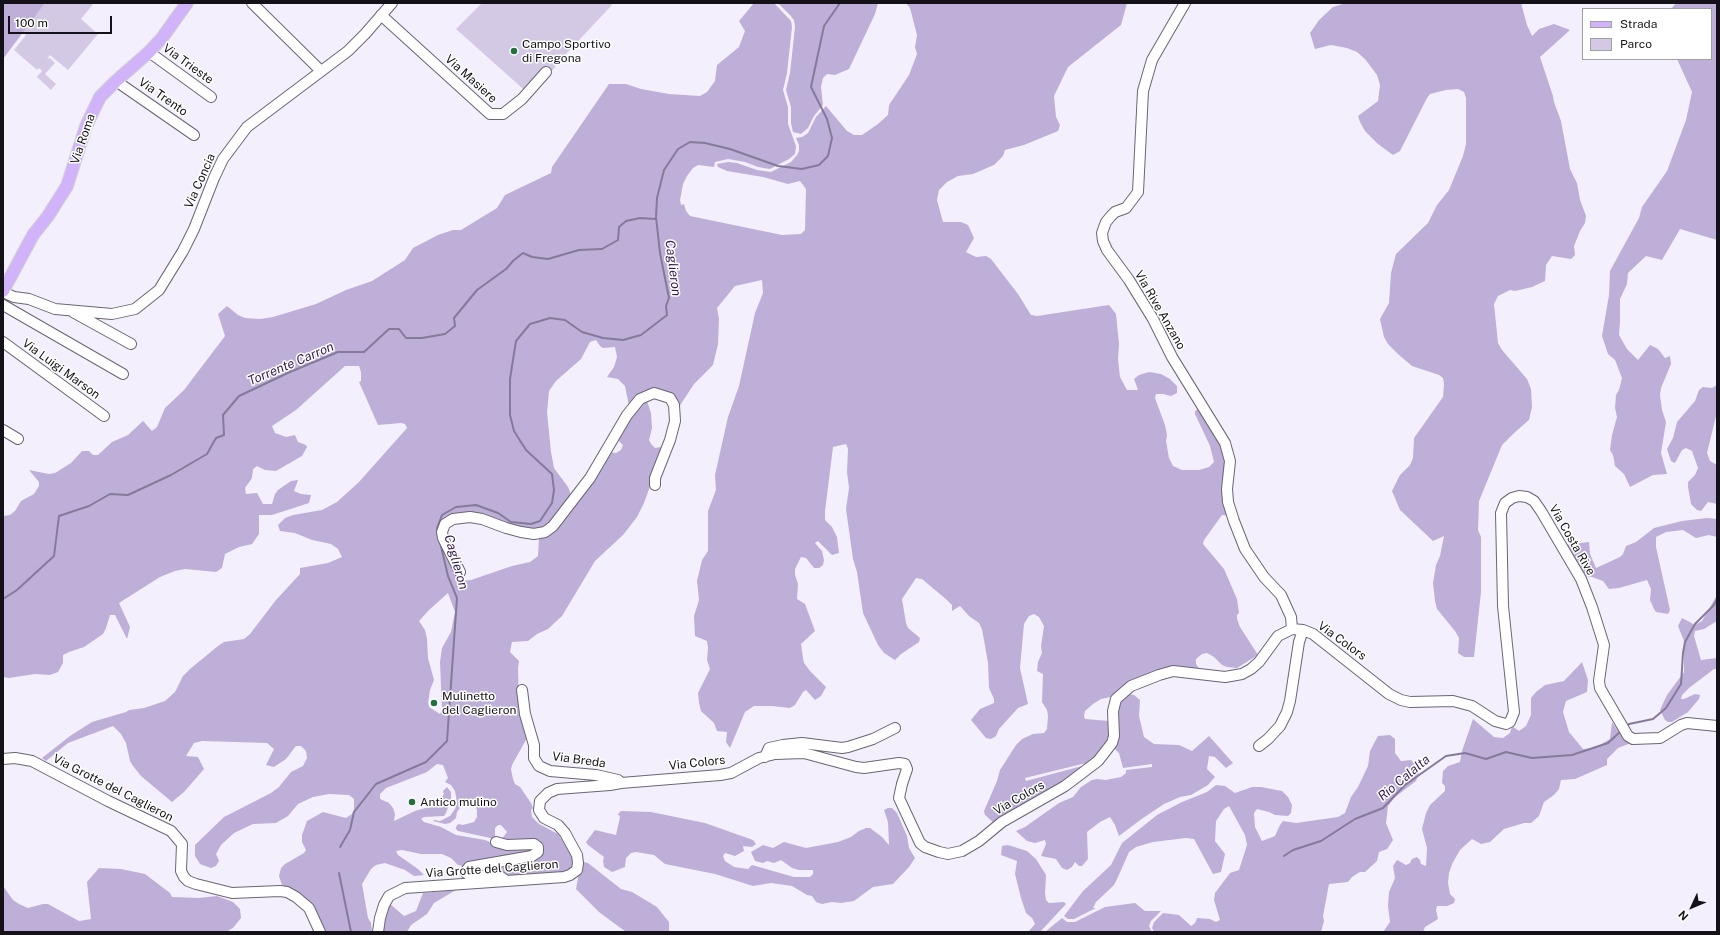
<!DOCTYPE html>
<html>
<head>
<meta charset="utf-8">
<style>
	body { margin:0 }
	#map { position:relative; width:1720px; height:935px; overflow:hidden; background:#f4effd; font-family:"Public Sans",sans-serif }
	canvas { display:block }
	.frame { position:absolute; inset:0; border:4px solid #141218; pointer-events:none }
	.legend { position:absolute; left:1582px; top:8px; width:130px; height:52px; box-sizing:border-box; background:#fff; border:1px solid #a1a0a3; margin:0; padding:5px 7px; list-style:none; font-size:12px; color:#141218 }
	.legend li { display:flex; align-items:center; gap:8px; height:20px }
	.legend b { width:20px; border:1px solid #a1a0a3 }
	.north { position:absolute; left:1672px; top:887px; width:40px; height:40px; -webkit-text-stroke:3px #fff; paint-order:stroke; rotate:226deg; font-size:11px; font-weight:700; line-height:16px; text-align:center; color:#141218 }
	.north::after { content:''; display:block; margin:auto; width:14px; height:18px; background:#141218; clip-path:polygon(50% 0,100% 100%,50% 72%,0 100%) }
	.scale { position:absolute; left:8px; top:16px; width:104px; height:18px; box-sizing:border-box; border:2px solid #141218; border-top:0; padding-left:5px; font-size:12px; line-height:14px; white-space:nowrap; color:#141218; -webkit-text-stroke:3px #fff; paint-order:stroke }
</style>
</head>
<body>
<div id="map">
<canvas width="1720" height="935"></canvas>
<div class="frame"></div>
<ul class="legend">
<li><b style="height:5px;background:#d1b3fa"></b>Strada</li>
<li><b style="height:11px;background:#d3c9e5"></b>Parco</li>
</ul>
<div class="north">N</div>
<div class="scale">100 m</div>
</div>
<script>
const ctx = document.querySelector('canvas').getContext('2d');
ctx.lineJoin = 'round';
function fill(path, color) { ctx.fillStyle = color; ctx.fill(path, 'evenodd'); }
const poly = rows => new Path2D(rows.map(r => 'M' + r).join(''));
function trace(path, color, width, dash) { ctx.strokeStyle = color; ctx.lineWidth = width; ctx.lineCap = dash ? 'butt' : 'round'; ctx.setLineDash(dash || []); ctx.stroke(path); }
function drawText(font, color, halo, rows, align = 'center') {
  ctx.font = font + ' "Public Sans",sans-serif'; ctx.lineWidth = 3; ctx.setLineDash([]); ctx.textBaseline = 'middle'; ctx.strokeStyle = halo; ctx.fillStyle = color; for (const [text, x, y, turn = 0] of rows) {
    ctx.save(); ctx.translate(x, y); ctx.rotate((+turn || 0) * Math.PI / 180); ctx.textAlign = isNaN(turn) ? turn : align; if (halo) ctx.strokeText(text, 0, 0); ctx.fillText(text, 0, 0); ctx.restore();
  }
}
fill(poly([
	[45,3,94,3,81,19,98,34,68,70,50,55,47,59,50,58,55,63,45,74,56,84,51,90,37,77,42,71,39,68,37,70,14,50,26,35,22,32],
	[482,3,610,3,612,5,565,55,531,96,456,29]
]), '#d3c9e5');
fill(poly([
	[3,3,45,3,3,59],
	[754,3,774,3,791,21,792,27,787,73,783,90,788,107,788,124,796,146,795,154,789,159,770,169,758,167,745,162,728,159,715,162,714,167,698,165,693,168,687,176,683,184,680,200,681,205,684,204,686,211,690,216,782,235,801,234,805,230,806,189,800,181,788,184,763,177,727,171,718,167,717,164,728,162,737,163,757,170,771,172,791,162,797,155,799,151,799,145,796,138,802,137,808,133,816,117,826,106,847,131,854,135,862,135,878,124,888,115,889,105,909,75,917,54,915,47,917,35,910,8,906,3,1127,3,1121,25,1068,67,1054,96,1056,117,1060,125,1058,131,1024,145,1005,150,1003,156,994,165,973,174,958,176,947,182,939,190,937,200,943,222,961,222,968,225,974,238,966,252,976,257,986,256,991,259,1018,294,1031,315,1037,316,1109,305,1116,314,1119,344,1118,359,1120,377,1127,390,1138,390,1134,379,1139,375,1149,372,1161,374,1170,379,1177,386,1177,393,1171,396,1163,394,1156,394,1155,398,1165,425,1167,435,1166,441,1169,458,1173,466,1182,470,1199,470,1209,467,1214,462,1210,446,1195,414,1195,411,1199,408,1221,444,1226,461,1227,474,1225,496,1230,516,1222,515,1204,540,1203,544,1224,569,1237,599,1239,613,1237,615,1237,619,1240,627,1258,655,1237,668,1227,667,1222,665,1214,657,1207,653,1202,654,1196,659,1196,664,1200,670,1199,671,1176,670,1161,672,1133,683,1121,689,1115,696,1101,699,1093,704,1085,711,1084,716,1085,719,1109,721,1109,744,1104,752,1100,758,1092,763,1082,764,1025,778,1026,781,1082,766,1084,768,1061,786,995,824,985,815,984,811,997,781,1000,770,1016,745,1022,739,1033,734,1044,733,1047,729,1048,716,1047,710,1042,702,1043,674,1037,671,1038,662,1042,653,1041,646,1044,626,1039,617,1034,614,1029,616,1024,624,1020,668,1028,704,1018,708,999,729,996,736,991,739,986,738,971,720,980,709,994,703,994,699,989,688,988,663,982,629,979,623,969,616,960,606,952,611,952,605,947,600,922,579,916,578,902,599,906,623,908,628,920,638,919,642,901,654,895,660,884,653,878,645,863,613,857,572,853,559,846,509,849,488,847,472,848,449,846,444,833,447,825,511,825,520,832,527,837,537,839,553,832,555,818,541,815,543,822,551,824,560,823,565,819,568,814,568,806,558,801,557,795,569,795,575,798,584,797,599,805,604,815,631,801,644,803,658,804,663,810,671,826,687,821,696,815,700,806,690,803,692,795,705,790,708,772,706,754,706,745,712,730,748,726,742,727,732,717,731,714,723,701,711,699,703,698,693,710,669,707,660,708,648,707,641,695,636,694,616,699,600,697,581,702,560,708,551,708,511,716,490,715,475,728,417,739,386,755,313,763,293,762,280,735,286,717,308,719,319,718,344,713,365,694,384,679,407,667,400,655,396,639,402,630,411,625,386,618,379,607,377,614,367,617,357,615,347,603,348,600,346,596,340,590,342,581,359,556,381,549,391,547,412,551,452,554,468,568,487,572,497,569,502,571,502,565,512,548,533,539,536,522,535,486,522,466,519,450,523,443,529,440,535,459,581,471,580,512,566,530,562,538,556,539,539,549,535,558,527,580,494,596,476,609,452,616,453,621,450,623,445,616,438,628,418,641,405,647,401,651,413,652,428,649,440,651,444,655,448,661,447,670,441,656,470,644,503,637,517,623,535,595,561,562,616,548,629,537,634,528,641,512,642,510,652,519,661,518,668,519,705,527,738,512,765,511,769,513,779,515,784,520,787,531,803,533,808,531,810,532,817,539,824,558,834,570,851,575,864,571,872,561,875,508,879,506,876,497,874,471,873,470,870,472,867,522,859,535,859,541,853,542,844,536,840,517,842,502,842,501,840,507,832,501,825,498,825,495,828,495,839,458,831,456,829,456,827,458,824,463,825,474,822,477,817,477,810,475,805,465,801,457,812,456,818,450,823,445,824,433,821,434,820,440,821,450,816,455,809,457,802,455,791,451,785,445,782,448,778,443,765,437,764,427,772,386,788,380,794,380,799,389,803,393,808,395,814,394,821,415,811,436,805,439,802,444,794,443,791,447,787,451,792,451,799,446,813,444,816,424,817,421,819,424,822,441,827,456,835,485,840,496,845,508,847,534,847,535,851,533,854,471,863,464,866,458,865,451,858,442,854,421,854,402,850,396,851,398,855,418,869,424,875,414,876,405,870,385,863,376,865,371,869,362,884,368,918,371,923,372,932,325,932,313,908,304,897,282,885,279,876,281,868,285,864,304,853,306,850,302,842,302,835,307,821,323,812,346,818,352,814,354,809,354,799,349,795,329,794,313,797,298,804,288,816,276,823,253,824,234,833,221,845,216,854,219,861,216,866,211,868,200,864,195,856,195,845,224,817,271,793,279,787,291,772,303,766,307,758,306,751,301,746,296,746,286,759,274,767,266,765,274,749,267,743,202,741,194,743,186,756,198,757,204,769,184,792,172,802,141,776,133,766,130,761,126,743,121,734,113,726,68,743,46,761,42,758,70,736,92,722,126,712,129,710,144,708,165,701,175,692,183,676,190,669,218,646,224,642,244,639,250,634,276,600,300,574,300,568,328,563,342,557,338,549,331,544,312,540,295,533,280,531,278,525,285,518,293,515,322,510,337,502,359,482,407,428,405,424,401,423,378,425,359,382,361,381,361,372,359,366,345,366,296,410,272,426,275,433,286,437,295,435,298,442,306,445,307,447,302,456,276,471,265,470,257,466,253,469,252,478,245,488,246,494,257,493,263,504,272,504,275,494,278,490,291,481,298,480,294,491,301,494,311,495,309,503,272,515,259,515,259,534,252,544,239,547,225,554,222,568,216,572,185,569,175,571,160,577,119,603,130,627,127,639,115,615,110,615,106,628,103,634,84,647,69,652,63,655,63,663,58,672,50,675,35,674,9,678,3,677,3,516,10,515,15,511,21,501,34,494,39,486,39,482,29,470,49,474,55,473,71,463,82,451,89,451,93,455,98,455,112,442,128,435,143,421,152,431,157,427,165,408,184,390,225,336,218,314,227,306,238,315,245,318,260,319,273,317,316,304,346,290,372,281,405,260,413,248,438,235,453,230,461,230,497,208,505,195,551,173,552,167,609,84,626,84,641,89,669,94,700,96,707,92,715,81,717,65,739,47,745,31,739,21],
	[448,593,455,612,451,632,442,648,440,662,442,710,440,714,429,707,428,703,430,690,434,680,428,658,427,639,425,630,419,621,429,610],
	[778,3,878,3,875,14,849,69,835,75,827,74,823,78,821,87,823,105,814,116,808,128,801,134,793,132,791,123,791,107,786,90,790,73,795,27,794,20,790,15],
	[1354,3,1521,3,1527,25,1532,36,1539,29,1554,24,1570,30,1540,57,1553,96,1554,102,1561,121,1570,169,1577,183,1580,200,1586,216,1585,223,1580,231,1574,246,1575,255,1571,259,1552,256,1546,265,1545,281,1532,287,1515,291,1510,290,1498,296,1494,304,1498,343,1502,350,1527,379,1531,389,1532,407,1529,420,1514,433,1502,445,1479,501,1478,530,1481,537,1481,592,1474,657,1464,657,1458,653,1459,638,1455,631,1437,609,1435,601,1433,583,1436,565,1440,556,1444,536,1433,541,1400,510,1392,491,1400,475,1410,465,1413,458,1414,438,1443,397,1444,384,1443,378,1439,375,1412,366,1399,355,1388,344,1384,337,1380,319,1389,303,1391,273,1396,254,1428,223,1437,205,1449,190,1463,156,1466,144,1466,98,1464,92,1458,89,1446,90,1430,94,1427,98,1400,151,1393,155,1378,144,1365,131,1360,122,1358,116,1378,101,1380,85,1377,75,1365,59,1357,52,1347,48,1331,45,1315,49,1310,33,1319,20,1333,7,1343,4],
	[1676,3,1717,3,1717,240,1680,229,1662,260,1646,256,1628,273,1627,284,1620,299,1620,321,1619,335,1627,349,1638,360,1650,345,1658,349,1665,358,1670,356,1671,364,1661,388,1660,395,1662,410,1666,422,1661,453,1667,474,1653,475,1630,487,1624,474,1615,466,1613,455,1610,450,1612,435,1617,417,1615,408,1616,395,1619,390,1622,378,1615,360,1608,354,1602,336,1609,295,1610,271,1639,218,1642,207,1667,171,1686,120,1692,92,1677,59,1711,59,1711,9,1671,9],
	[1717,385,1717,412,1707,453,1710,461,1717,465,1717,504,1708,502,1701,511,1697,510,1691,504,1688,487,1688,482,1695,475,1698,468,1692,451,1686,448,1682,450,1675,463,1671,461,1667,449,1673,438,1677,422,1695,401,1699,390,1703,387,1712,388],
	[1707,518,1717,519,1717,537,1709,535,1696,538,1683,530,1666,532,1656,537,1656,547,1670,610,1668,614,1656,612,1654,609,1650,600,1651,589,1647,580,1619,588,1609,589,1603,581,1592,577,1585,576,1566,545,1589,542,1590,554,1596,568,1620,557,1623,554,1626,546,1636,542,1654,528,1682,521],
	[1717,595,1717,621,1704,629,1695,631,1694,636,1701,660,1717,658,1717,669,1714,669,1689,688,1682,695,1681,699,1684,699,1695,694,1700,695,1699,699,1688,712,1672,722,1668,722,1665,720,1660,710,1667,695,1684,672,1684,641,1678,626,1682,618,1695,625,1702,621],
	[1582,662,1588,680,1587,692,1566,701,1563,712,1569,732,1583,749,1595,748,1610,739,1612,722,1621,735,1631,743,1618,748,1607,759,1607,765,1575,779,1561,780,1559,789,1554,795,1544,802,1539,816,1531,823,1524,823,1504,829,1490,842,1481,844,1472,839,1460,850,1452,864,1449,873,1448,883,1450,894,1455,899,1454,903,1447,906,1437,906,1436,910,1438,919,1425,927,1423,932,1383,932,1390,922,1388,906,1389,892,1395,878,1393,866,1397,860,1406,865,1410,863,1412,859,1417,857,1420,860,1421,864,1426,866,1427,848,1422,829,1426,813,1430,805,1445,791,1445,786,1442,783,1443,771,1448,766,1460,762,1462,751,1473,719,1494,737,1503,738,1510,733,1512,726,1519,731,1526,726,1531,715,1531,698,1536,692,1545,685,1564,681],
	[1127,694,1134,695,1140,700,1139,716,1144,737,1154,744,1179,745,1192,751,1209,736,1233,763,1226,768,1215,757,1209,756,1207,769,1215,777,1208,785,1191,795,1180,797,1164,804,1143,818,1119,836,1115,825,1110,817,1100,822,1087,832,1088,859,1082,866,1079,866,1075,862,1072,867,1067,870,1062,868,1056,859,1041,856,1046,844,1045,840,1035,843,1027,841,1016,831,1025,827,1059,803,1073,797,1081,787,1092,780,1097,779,1106,780,1121,777,1126,773,1126,770,1152,767,1152,764,1123,768,1119,753,1114,748,1117,702],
	[1390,735,1395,739,1395,753,1401,761,1411,760,1417,766,1419,773,1416,781,1395,797,1388,806,1386,823,1393,840,1387,849,1379,852,1377,861,1365,872,1360,872,1352,877,1348,882,1329,884,1323,916,1324,921,1321,932,1154,932,1152,928,1154,922,1163,913,1179,915,1191,926,1195,923,1197,918,1210,919,1216,922,1220,920,1214,900,1215,893,1230,873,1239,870,1247,845,1245,835,1229,806,1224,809,1216,821,1215,841,1225,854,1221,872,1213,874,1194,839,1186,838,1153,842,1136,847,1129,852,1118,877,1114,885,1096,902,1093,908,1096,908,1074,919,1068,919,1064,916,1083,891,1111,865,1122,843,1157,815,1182,802,1207,792,1216,785,1225,786,1235,793,1252,787,1261,787,1282,791,1288,797,1292,805,1291,813,1288,816,1275,815,1269,812,1257,809,1254,813,1255,827,1262,841,1275,836,1280,825,1283,821,1296,823,1338,817,1345,813,1351,797,1358,787,1368,766,1370,751,1378,736],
	[888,808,892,808,897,813,907,836,909,848,915,858,909,867,893,884,873,887,854,901,841,903,832,902,822,904,816,902,812,896,807,895,792,886,771,883,753,886,715,874,665,864,654,855,636,852,631,853,626,858,625,867,612,872,604,867,603,861,604,857,588,845,586,842,595,830,616,835,620,817,618,814,621,811,651,812,705,823,753,840,756,844,752,847,743,846,744,851,735,856,725,853,723,856,725,861,734,867,748,869,752,865,794,877,810,877,813,874,813,870,799,870,792,868,781,860,774,863,767,861,763,863,755,861,751,852,763,845,773,848,784,842,806,848,838,842,851,837,859,831,866,828,870,828,882,837,889,845,888,822,884,810],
	[1008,845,1027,851,1036,859,1046,875,1045,893,1046,900,1049,903,1064,902,1066,904,1040,932,1028,932,1035,924,1032,918,1026,913,1021,898,1015,874,1017,861,1001,855,1002,846],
	[581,861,588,863,621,889,632,892,657,907,669,922,669,932,626,932,599,912,576,889],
	[99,868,121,869,145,874,170,893,172,897,199,898,217,896,233,902,240,909,241,918,233,928,226,932,3,932,3,886,13,900,19,904,28,908,43,904,48,904,79,921,91,919,87,882],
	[456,890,434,903,427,914,411,925,407,932,382,932,390,904,404,916,416,911,423,893],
	[1135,903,1145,911,1161,911,1151,921,1149,926,1152,932,1045,932,1062,918,1067,922,1075,922,1105,907]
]), '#beafd9');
trace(poly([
	[438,533,437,528,442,515,456,507,476,505,498,513,511,522,531,524,540,521,552,503,554,490,552,474,526,450,514,431,510,415,510,379,516,341,530,324,550,318,565,320,582,332,603,338,623,340,641,335,667,315,666,306,669,298,660,253,656,217],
	[3,599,17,590,54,556,59,516,89,506,110,494,128,495,171,475,207,454,216,438,224,435,223,415,239,396,290,372,338,352,364,352,389,329,399,329,406,338,422,338,445,334,455,326,454,318,477,290,506,269,514,260,523,253,532,257,548,259,579,250,602,249,618,240,619,227,626,221,640,218,655,219,656,217,657,198,664,170,678,149,690,142,705,143,730,149,778,166,802,169,819,165,828,156,832,138,827,119,811,87,824,26,840,3],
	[1626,727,1629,724,1653,719,1666,708,1681,684,1683,653,1685,642,1695,624,1714,605,1717,599],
	[340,847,350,830,354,812,376,784,426,762,447,741,457,598,448,576,440,542],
	[1284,856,1293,850,1321,841,1355,819,1383,808,1405,785,1446,756,1465,753,1486,759,1506,752,1532,758,1572,755,1608,743,1621,731],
	[339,873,351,932]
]), '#857a99', 2);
const minor = poly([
	[252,3,321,71],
	[1185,3,1152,60,1143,91,1138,192,1126,208,1115,212,1111,216,1106,222,1102,233,1103,241,1107,250,1129,280,1153,319,1172,357,1225,443,1230,461,1227,489,1228,502,1234,521,1245,549,1264,577,1281,595,1291,617,1292,629],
	[381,15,490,114,503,114,522,99,546,72],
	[149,52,211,97],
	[116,81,194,135],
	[3,292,14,297,29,299,55,309,112,314,135,309,159,290,183,251,194,229,214,178,223,159,247,127,348,51,365,34,392,3],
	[3,305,123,374],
	[73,312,131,344],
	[3,342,104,416],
	[3,430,18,439],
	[460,572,443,538,442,532,445,524,453,519,470,517,482,519,506,528,521,532,534,534,545,532,553,526,590,478,627,415,640,399,654,393,670,398,674,405,675,421,670,440,655,478,655,485],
	[522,690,525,714,534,745,534,758,539,766,550,771,596,775,618,780,621,783],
	[1259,746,1268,739,1280,726,1287,712,1290,701,1299,642,1303,630],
	[765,757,769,748,783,745,802,743,842,748,848,747,873,739,895,728],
	[3,759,15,758,32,761,108,801,171,831,182,844,181,871,184,877,188,881,196,884,232,893,280,891,287,892,296,897,309,908,320,932],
	[496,842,507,845,534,844,538,847,538,852,532,856,469,867,465,872,470,876,492,875,501,877,505,880],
	[378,932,380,918,384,905,389,896,405,888,564,877,570,875,577,870,578,863,577,855,565,833,558,825,544,818,539,810,540,801,548,793,557,789,610,785,621,783,720,775,731,773,759,758,775,754,804,753,856,767,864,768,899,763,905,764,907,769,902,784,899,798,920,843,925,847,939,852,948,854,962,851,979,841,1002,822,1065,786,1098,761,1112,743,1114,736,1113,711,1116,699,1131,686,1159,675,1173,671,1225,677,1242,674,1251,669,1259,662,1278,636,1292,629,1303,630,1313,634,1389,694,1401,700,1410,702,1453,701,1472,706,1495,721,1506,724,1510,722,1514,712,1503,606,1501,513,1505,503,1512,498,1519,496,1527,497,1534,501,1541,511,1581,579,1592,607,1604,645,1599,681,1600,688,1628,736,1633,739,1660,738,1681,725,1687,723,1717,726]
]);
const major = poly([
	[3,291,33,235,48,216,67,186,86,126,100,97,116,81,149,52,162,38,187,3]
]);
trace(minor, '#6b6574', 12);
trace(major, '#d5d4d5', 14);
trace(minor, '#fff', 10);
trace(major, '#d1b3fa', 12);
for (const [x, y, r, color] of [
	[514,51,4,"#236f3e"],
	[434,703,4,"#236f3e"],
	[412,802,4,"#236f3e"]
]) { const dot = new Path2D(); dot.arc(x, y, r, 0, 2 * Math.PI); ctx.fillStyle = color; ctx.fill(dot); trace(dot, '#fff', 1.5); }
drawText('12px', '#141218', '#fff', [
	["Campo Sportivo",522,44],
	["di Fregona",522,58],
	["Mulinetto",442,696],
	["del Caglieron",442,710],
	["Antico mulino",420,802]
], 'left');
drawText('12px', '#141218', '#fff', [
	["Via Trieste",188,64,36],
	["Via Masiere",471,79,42],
	["Via Trento",163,97,35],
	["Via Roma",83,139,-71],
	["Via Concia",200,181,-66],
	["Via Rive Anzano",1160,310,60],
	["Via Luigi Marson",61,369,36],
	["Via Costa Rive",1572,540,60],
	["Via Colors",1342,641,36],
	["Via Breda",579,760,8],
	["Via Colors",697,763,-6],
	["Via Grotte del Caglieron",113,788,27],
	["Via Colors",1019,798,-30],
	["Via Grotte del Caglieron",492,869,-4]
]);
drawText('italic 13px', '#341d50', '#fff', [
	["Caglieron",673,268,83],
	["Torrente Carron",291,364,-23],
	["Caglieron",456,562,74],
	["Rio Calalta",1404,778,-40]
]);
</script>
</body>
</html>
